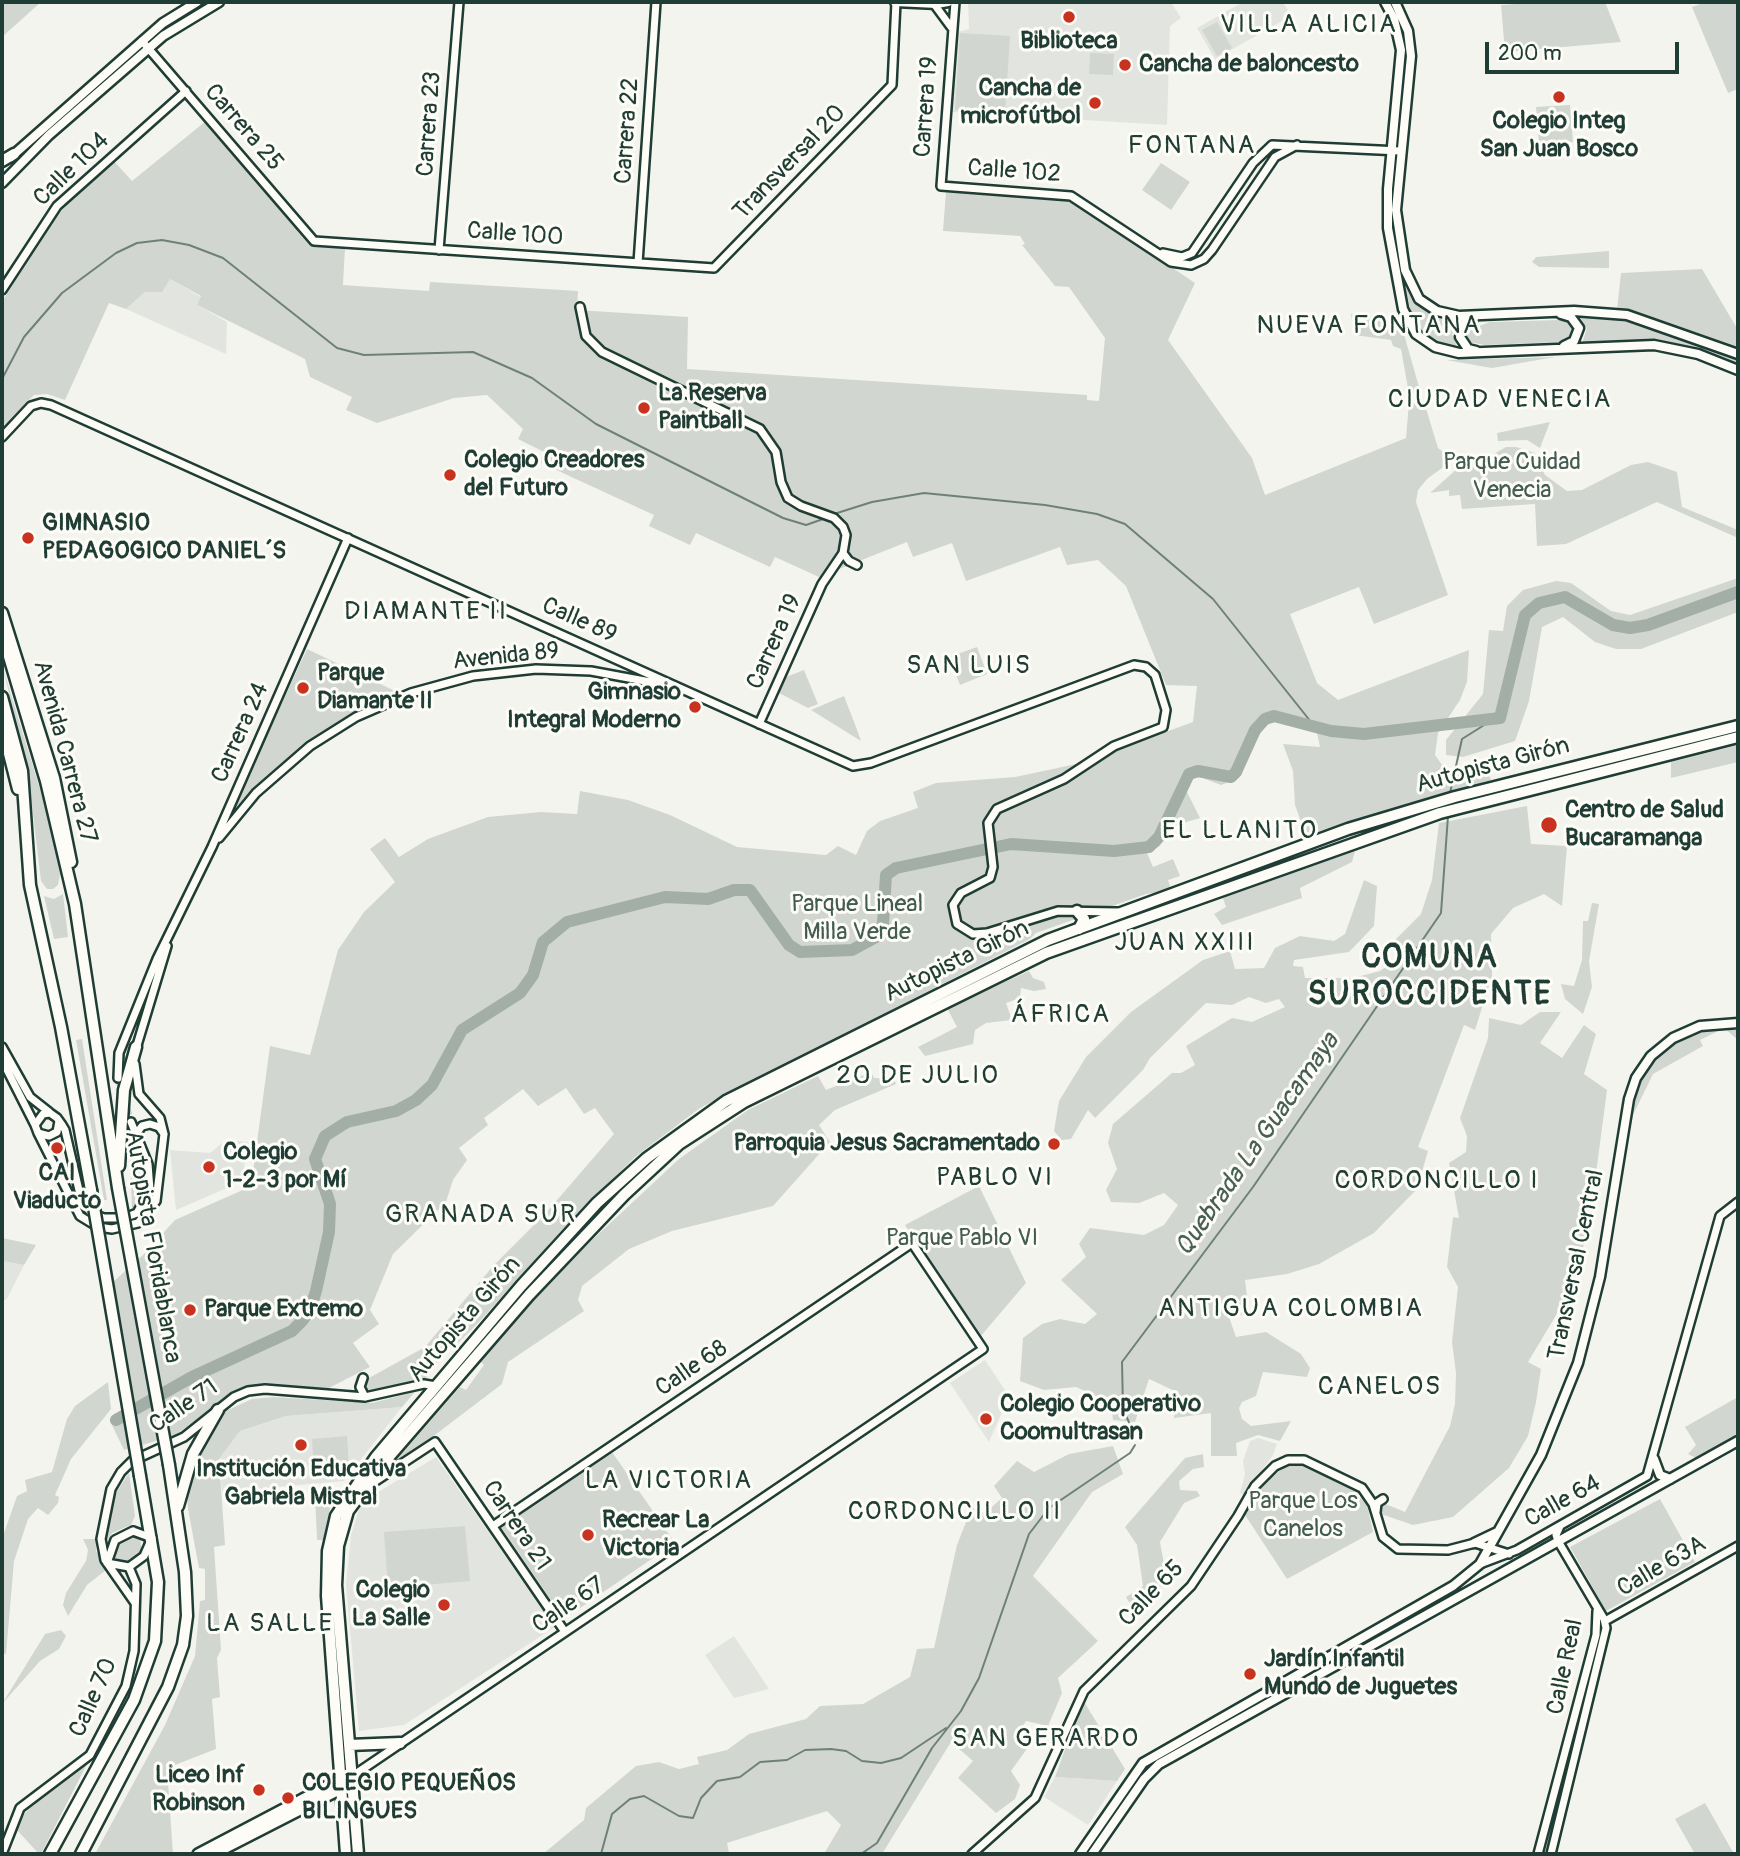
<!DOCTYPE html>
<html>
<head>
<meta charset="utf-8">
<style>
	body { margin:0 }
	#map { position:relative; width:1740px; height:1856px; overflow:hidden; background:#f4f4ef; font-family:Pangolin,sans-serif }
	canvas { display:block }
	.frame { position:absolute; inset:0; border:4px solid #1f3d34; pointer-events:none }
	.scale { position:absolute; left:1485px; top:42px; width:194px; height:32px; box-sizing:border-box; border:4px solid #1f3d34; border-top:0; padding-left:9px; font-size:21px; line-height:24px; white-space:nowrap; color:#1f3d34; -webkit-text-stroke:5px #fdfcf7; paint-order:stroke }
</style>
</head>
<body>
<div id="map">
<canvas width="1740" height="1856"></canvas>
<div class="frame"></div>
<div class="scale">200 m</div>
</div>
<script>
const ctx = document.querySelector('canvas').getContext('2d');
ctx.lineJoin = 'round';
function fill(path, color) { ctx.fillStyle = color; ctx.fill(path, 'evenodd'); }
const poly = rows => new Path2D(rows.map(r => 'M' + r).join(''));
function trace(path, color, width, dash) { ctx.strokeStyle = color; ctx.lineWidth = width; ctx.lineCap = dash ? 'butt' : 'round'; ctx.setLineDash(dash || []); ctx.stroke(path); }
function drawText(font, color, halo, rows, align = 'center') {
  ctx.font = font + ' Pangolin,sans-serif'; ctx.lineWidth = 6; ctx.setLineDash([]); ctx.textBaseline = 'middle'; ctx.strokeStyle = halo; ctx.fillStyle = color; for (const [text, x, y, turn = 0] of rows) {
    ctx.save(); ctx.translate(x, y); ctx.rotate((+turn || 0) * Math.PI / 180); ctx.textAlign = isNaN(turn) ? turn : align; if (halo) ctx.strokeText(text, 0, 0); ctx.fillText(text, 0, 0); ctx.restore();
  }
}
fill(poly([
	[968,2,1171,2,1181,18,1170,26,1167,125,952,112,958,32,969,29],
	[1243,2,1283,2,1291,16,1215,59,1197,28],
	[170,279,201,297,197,305,227,322,226,354,126,309,145,292],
	[226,1140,249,1142,241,1182,176,1210,170,1150,210,1153],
	[2,1261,24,1265,7,1299,2,1301],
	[985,1360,1009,1396,989,1442,950,1383],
	[402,1407,344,1481,222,1492,219,1459,240,1431,286,1416],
	[1258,1438,1277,1444,1273,1455,1244,1495,1240,1493,1245,1474,1243,1461,1250,1441],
	[436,1457,555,1627,404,1725,359,1731,346,1584,351,1535,360,1506,370,1497],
	[734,1636,769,1689,734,1698,705,1655],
	[1055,1777,1117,1781,1088,1825,1044,1797]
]), '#e2e5df');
fill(poly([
	[2,2,41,2,2,37],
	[1546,2,1605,2,1621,42,1505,52,1501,5],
	[1706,2,1738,2,1738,89,1728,93,1692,7],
	[1217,22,1232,48,1217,56,1202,30],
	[960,33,1010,36,1005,113,955,110],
	[1090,53,1114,54,1113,75,1089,74],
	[1570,105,1573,142,1539,143,1536,107],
	[206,121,309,245,345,248,343,285,429,291,430,282,578,291,577,310,688,317,687,369,1087,395,1087,400,1099,401,1105,338,1069,287,1055,286,1022,245,1025,244,1020,236,943,231,946,192,1072,200,1195,283,1168,340,1252,458,1265,495,1406,438,1409,403,1425,405,1438,448,1448,456,1457,457,1427,479,1418,490,1416,502,1448,595,1374,624,1359,587,1290,614,1317,683,1338,700,1469,650,1467,682,1460,700,1438,733,1435,755,1445,769,1463,773,1486,767,1491,780,1306,836,1295,805,1293,771,1283,744,1320,747,1317,733,1277,721,1266,723,1235,780,1221,785,1197,776,1190,778,1184,786,1200,818,1169,827,1160,846,1147,853,1153,867,1173,859,1180,876,1168,880,1171,890,1146,894,1036,933,1030,939,700,1108,635,1157,563,1229,480,1321,458,1343,453,1341,426,1378,391,1391,368,1394,363,1386,369,1378,425,1347,493,1266,545,1214,614,1134,595,1108,584,1114,566,1088,538,1106,523,1089,484,1118,488,1125,459,1148,467,1160,453,1180,446,1202,393,1254,370,1310,379,1324,353,1343,370,1367,325,1390,246,1386,236,1390,174,1436,124,1450,110,1421,124,1408,103,1291,143,1255,175,1220,245,1189,252,1179,270,1046,310,1055,338,950,364,912,395,882,370,849,385,838,399,857,428,839,488,817,541,812,577,814,580,791,628,800,670,815,737,847,826,855,838,846,856,855,867,831,880,821,918,808,913,792,936,783,1015,777,1081,763,1087,771,1119,749,1193,722,1197,686,1166,685,1126,586,1098,560,1067,565,1060,547,966,581,952,543,913,557,907,542,819,577,775,557,770,567,696,533,690,545,649,526,654,515,539,462,544,452,518,439,523,429,487,395,454,398,377,423,346,410,352,397,310,377,305,359,197,305,201,296,170,279,162,292,145,292,126,309,109,303,65,400,47,394,34,395,2,427,2,302,39,240,55,217,113,160,132,181],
	[1161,163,1190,182,1171,210,1142,190],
	[1609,251,1609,268,1539,267,1532,262,1536,257],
	[1702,269,1738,330,1738,351,1650,317,1617,310,1621,273],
	[1402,276,1410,296,1427,312,1461,321,1452,334,1458,349,1446,348,1426,339,1415,328],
	[1351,314,1400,320,1421,394,1409,394,1401,349,1393,346,1391,340,1354,335],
	[1573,314,1641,323,1738,358,1738,366,1671,343,1582,344,1587,328],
	[1559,320,1571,324,1575,332,1560,342,1485,345,1468,342,1463,336,1465,331,1490,322],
	[1555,357,1492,368,1446,360],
	[1550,422,1540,448,1527,440,1498,441,1497,433],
	[1506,447,1516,447,1535,453,1545,475,1567,491,1582,490,1631,465,1648,462,1677,472,1682,507,1738,530,1738,538,1657,502,1566,544,1537,546,1535,504,1462,509,1460,495,1449,496,1449,490,1430,493,1467,460,1485,459],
	[1738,578,1738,612,1641,649,1616,649,1595,642,1563,617,1542,627,1529,701,1515,741,1463,757,1446,755,1446,740,1483,694,1489,630,1503,631,1507,606,1523,590,1556,581,1571,583,1611,611,1630,615],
	[977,647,987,674,960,685,949,657],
	[307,649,395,691,325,730,301,748,230,815],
	[2,665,51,825,60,874,58,885,53,889,47,889,41,881,27,764],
	[804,670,818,704,808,708,779,693,786,677],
	[844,696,856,727,861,741,811,710],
	[1738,745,1738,762,1671,778,1671,762],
	[1527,806,1531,844,1567,846,1562,906,1544,894,1513,908,1491,934,1492,976,1475,1030,1464,1025,1418,1147,1428,1151,1417,1189,1374,1233,1319,1264,1287,1274,1245,1280,1249,1313,1229,1317,1236,1337,1266,1332,1301,1354,1310,1368,1307,1377,1263,1372,1256,1396,1242,1402,1239,1408,1242,1419,1251,1426,1291,1421,1280,1441,1258,1435,1236,1443,1237,1456,1211,1456,1211,1413,1174,1418,1177,1392,1149,1379,1135,1422,1113,1420,1111,1403,1076,1387,1044,1390,1020,1381,1023,1338,1042,1324,1060,1319,1085,1324,1097,1314,1061,1280,1086,1257,1079,1244,1090,1228,1144,1235,1164,1225,1178,1205,1164,1193,1139,1203,1111,1202,1106,1190,1117,1169,1108,1143,1113,1124,1172,1073,1181,1073,1195,1065,1186,1046,1232,1018,1252,1022,1285,1007,1279,999,1266,1003,1249,997,1232,1005,1206,1003,1150,1058,1143,1070,1095,1118,1088,1110,1071,1139,1062,1140,1054,1131,1059,1101,1086,1057,1131,1012,1203,960,1230,951,1235,969,1264,968,1275,948,1300,936,1334,941,1345,934,1364,880,1377,886,1374,926,1349,952,1294,960,1293,966,1303,967,1305,978,1353,978,1380,971,1405,953,1395,940,1421,914,1432,880,1439,823],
	[1355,851,1352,862,1300,888,1302,898,1222,925,1214,914,1226,907,1223,898],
	[63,894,68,937,54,939,44,896,54,899],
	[1592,903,1599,904,1589,961,1592,987,1583,1014,1565,999,1561,984,1574,986,1582,960,1583,921,1588,921],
	[1029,971,1033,978,1044,982,1046,989,1034,991,1021,988,1020,998,1006,1003,1012,1020,986,1023,975,1030,973,1044,925,1056,918,1047,957,1027,947,1008],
	[1540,1012,1561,1012,1540,1043,1562,1058,1584,1025,1596,1034,1584,1074,1607,1090,1590,1219,1578,1269,1555,1317,1528,1362,1541,1369,1536,1402,1528,1436,1509,1468,1453,1517,1413,1525,1381,1514,1381,1510,1383,1503,1405,1512,1450,1426,1455,1404,1456,1373,1452,1342,1458,1287,1447,1267,1453,1217,1459,1218,1449,1163,1466,1152,1467,1136,1460,1118,1488,1038,1489,1018,1521,1025],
	[1711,1028,1724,1028,1738,1030,1738,1040,1724,1028,1700,1040,1703,1046,1653,1074,1633,1115,1624,1150,1633,1102,1647,1068,1673,1044],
	[82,1039,107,1200,104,1200,76,1040],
	[871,1072,874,1078,894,1079,896,1084,835,1110,819,1125,830,1142,773,1206,672,1231,629,1249,582,1286,578,1300,584,1311,508,1362,502,1384,385,1473,460,1387,466,1390,484,1365,480,1361,524,1310,590,1242,679,1159,748,1110,818,1076,826,1090],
	[129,1128,145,1177,143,1198,132,1210],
	[979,1186,1026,1283,980,1337,905,1225],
	[2,1238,36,1245,24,1265,2,1261],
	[108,1382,111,1409,71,1459,55,1495,59,1497,58,1503,48,1515,38,1508,28,1519,14,1561,6,1654,2,1653,2,1539,17,1496,27,1491,25,1480,52,1472,67,1419,75,1406],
	[415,1392,402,1407,286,1416,240,1431,219,1459,225,1545,214,1547,221,1650,217,1658,220,1697,212,1699,216,1749,167,1768,173,1854,95,1854,165,1725,195,1656,200,1601,205,1600,205,1569,199,1568,188,1509,187,1490,198,1454,213,1427,226,1411,252,1399,274,1397,372,1403],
	[1738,1397,1738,1435,1696,1458,1688,1454,1696,1445,1685,1427],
	[347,1436,349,1468,314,1471,312,1439],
	[1113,1446,1123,1474,1092,1492,1033,1576,1098,1641,1058,1678,1062,1693,1048,1726,1026,1721,1016,1738,1031,1743,1011,1771,1020,1785,1015,1799,996,1813,958,1778,973,1761,951,1742,882,1854,824,1854,841,1825,827,1811,727,1843,729,1853,721,1854,543,1854,584,1820,586,1808,636,1766,659,1762,679,1769,699,1764,697,1757,727,1750,749,1734,806,1719,820,1706,863,1704,910,1677,917,1649,934,1648,957,1545,972,1507,985,1513,1002,1498,994,1486,1017,1461,1034,1472,1069,1454],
	[612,1452,675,1543,564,1619,501,1527],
	[1203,1454,1204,1467,1193,1469,1179,1481,1180,1490,1197,1491,1200,1496,1184,1503,1160,1542,1164,1564,1160,1589,1151,1601,1135,1612,1126,1597,1143,1586,1137,1545,1125,1527,1185,1458],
	[1299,1464,1353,1488,1367,1505,1373,1532,1287,1579,1245,1515,1257,1491,1267,1481,1286,1466],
	[129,1473,135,1516,131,1525,112,1533,105,1545,108,1515,117,1491],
	[333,1495,323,1540,317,1540,315,1496],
	[1660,1499,1695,1562,1606,1611,1570,1547],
	[465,1526,470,1581,388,1588,384,1532],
	[131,1533,140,1537,142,1553,130,1564,114,1562,111,1556,117,1542],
	[83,1539,96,1539,96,1551,106,1570,87,1585,68,1616,63,1605,66,1593,86,1561,88,1550],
	[61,1630,66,1636,59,1649,40,1661,2,1704,45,1634],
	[1083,1700,1125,1769,1117,1781,1055,1777],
	[88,1762,41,1854,39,1854,17,1830,23,1816,36,1800],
	[1705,1803,1713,1817,1734,1854,1695,1854,1675,1819]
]), '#d1d6d1');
trace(poly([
	[2,379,24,337,62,293,116,253,137,243,162,240,189,245,223,258,337,348,364,355,473,352,532,378,596,424,783,518,806,525,826,518],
	[834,514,872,502,924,493,1045,505,1097,514,1125,524,1213,599,1315,727],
	[1450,793,1462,739,1489,722],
	[1136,1438,1123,1409,1122,1362,1253,1187,1441,913,1448,816],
	[601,1854,612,1814,630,1799,644,1796,679,1816,693,1818,701,1798,717,1781,740,1777,760,1762,787,1760,805,1750,831,1749,846,1751,862,1761,881,1763,901,1758,946,1728],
	[861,1854,877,1843,932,1748,961,1711,979,1678,1029,1534,1049,1508,1130,1453,1135,1445]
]), '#6e8179', 2);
trace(poly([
	[116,1420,192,1377,292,1331,302,1321,310,1310,316,1291,329,1232,330,1204,315,1159,325,1136,347,1122,396,1111,416,1100,432,1085,462,1030,520,993,533,975,543,942,567,922,665,897,708,899,734,890,750,890,789,945,800,952,852,950,876,937,883,924,886,875,896,868,1011,844,1114,851,1149,847,1159,837,1189,774,1198,771,1231,777,1236,772,1255,730,1265,719,1274,716,1331,731,1364,734,1500,718,1525,615,1539,603,1565,597,1613,625,1630,628,1648,625,1738,592]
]), '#a3aea7', 12);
trace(poly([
	[118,1078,131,1122]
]), '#c9cfca', 7, [7, 3.5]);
const tertiary = poly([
	[955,2,941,186,1071,196,1171,262,1191,265,1204,259,1212,250,1275,157,1297,145],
	[934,4,951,27],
	[142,41,314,241,714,268,892,85,896,2],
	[439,250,459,2],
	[1163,253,1182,257,1192,253,1253,163,1272,145,1400,151],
	[638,263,656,2],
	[2,290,57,206,186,91],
	[580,307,586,336,602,352,760,429,776,452,781,482,788,498,801,506,834,518,843,527,846,535,843,553,822,584,759,724],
	[2,437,31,406,41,403,51,405,853,766,871,763,1134,665,1146,667,1155,675,1166,710,1163,727,1114,746,1064,779,997,809,988,823,993,867,990,878,961,893,953,905,957,924,973,934,987,933,1058,911,1118,912],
	[843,553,849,561,857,565],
	[219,838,256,793,310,746,356,717,411,693,473,676,536,669,591,671,661,684],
	[2,1047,30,1097,49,1112],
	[135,1052,167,946],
	[2,1060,35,1125],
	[118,1078,119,1053,157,959,212,847,348,538],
	[59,1121,57,1132,49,1136,38,1133,35,1125,43,1114,50,1113,57,1118,62,1125,65,1130,81,1199,91,1213,104,1218,124,1218,137,1213,150,1190,148,1164,131,1122],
	[38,1133,80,1216,98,1227,112,1229,138,1223,156,1201,164,1134,160,1118,139,1094,135,1064],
	[136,1134,142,1126,150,1124,159,1127,164,1134],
	[363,1378,360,1387,365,1397],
	[365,1488,435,1442,565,1632],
	[1376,1512,1377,1503,1383,1499],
	[133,1531,152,1538,144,1556,129,1567,107,1563,115,1540,133,1531],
	[1480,1564,1517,1550,1647,1476,1720,1216,1738,1202],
	[135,1603,105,1560,101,1539,111,1489,121,1472,132,1461,184,1437,234,1397,248,1391,265,1389,365,1397,424,1384,436,1386],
	[1605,1621,1738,1546],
	[351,1777,983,1349,912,1243,493,1526],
	[2,1854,20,1808,90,1755,126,1686,134,1651,136,1584,129,1567],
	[972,1854,1035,1798,1084,1691,1191,1586,1238,1516,1255,1486,1275,1466,1288,1460,1304,1460,1362,1488,1373,1504,1383,1537,1398,1549,1448,1550,1475,1543,1509,1554],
	[1538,1854,1596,1635,1597,1611],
	[1551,1854,1606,1628,1604,1619,1558,1541,1556,1535,1560,1526]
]);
const secondary = poly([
	[895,2,937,4,948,2],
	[1385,2,1394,19,1401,50,1388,189,1388,228,1403,309,1416,334,1435,347,1459,353,1654,345,1698,354,1738,370],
	[1395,2,1408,31,1411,56,1396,210,1405,270,1419,299,1437,311,1459,316,1574,311,1627,315,1738,354],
	[11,157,163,23,197,2],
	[2,183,49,135,163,36,219,2],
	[1561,314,1571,317,1579,328,1574,341,1564,346],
	[1474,318,1464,323,1460,337,1468,349,1476,351],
	[1654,1459,1660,1475,1670,1479],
	[1474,1543,1497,1532],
	[1080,1854,1143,1763,1453,1586,1480,1564,1541,1455,1578,1363,1600,1277,1629,1099,1636,1078,1651,1056,1673,1038,1700,1026,1738,1023],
	[1092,1854,1144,1779,1159,1764,1738,1441]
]);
const primary = poly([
	[198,1854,335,1782,341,1784],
	[214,1854,337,1791,343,1783]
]);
const trunk = poly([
	[2,161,14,154],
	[2,613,54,778,71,862],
	[2,633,46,781,75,904,118,1188],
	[2,697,22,771,30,885,61,1027,91,1190],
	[2,726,18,789],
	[1077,911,1084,919,1079,929],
	[119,1166,124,1090,136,1047],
	[178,1506,193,1454,218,1410],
	[349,1745,400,1743],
	[50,1854,134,1700,155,1641,158,1582,140,1476],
	[81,1854,168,1687,183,1645,187,1616,185,1572,169,1465],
	[346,1854,327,1596,328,1551,336,1516,376,1457,521,1286,597,1203,647,1158,726,1101,1048,940,1348,829,1455,797,1738,726],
	[358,1854,336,1585,338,1546,348,1511,381,1466,529,1295,624,1195,679,1144,744,1102,1046,953,1440,813,1738,737]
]);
trace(tertiary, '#1f3d34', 12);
trace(secondary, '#1f3d34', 13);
trace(primary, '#1f3d34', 14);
trace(trunk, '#1f3d34', 15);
trace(tertiary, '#fdfcf7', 7);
trace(secondary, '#fdfcf7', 8);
trace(primary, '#fdfcf7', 9);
trace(trunk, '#fdfcf7', 10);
const trunkBridge = poly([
	[118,1188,169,1465],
	[91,1190,140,1476]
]);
trace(trunkBridge, '#1f3d34', 15, []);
trace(trunkBridge, '#fdfcf7', 10);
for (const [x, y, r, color] of [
	[1069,17,7,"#c8321e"],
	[1125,65,7,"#c8321e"],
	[1559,97,7,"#c8321e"],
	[1095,103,7,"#c8321e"],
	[644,408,7,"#c8321e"],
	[450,475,7,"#c8321e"],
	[28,538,7,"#c8321e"],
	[303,688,7,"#c8321e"],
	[695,707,7,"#c8321e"],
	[1549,825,9,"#c8321e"],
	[1054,1144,7,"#c8321e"],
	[57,1148,7,"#c8321e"],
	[209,1167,7,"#c8321e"],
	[190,1310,7,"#c8321e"],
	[986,1419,7,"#c8321e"],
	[301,1445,7,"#c8321e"],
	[588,1535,7,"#c8321e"],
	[444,1605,7,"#c8321e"],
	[1250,1674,7,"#c8321e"],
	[259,1790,7,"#c8321e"],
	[288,1798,7,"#c8321e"]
]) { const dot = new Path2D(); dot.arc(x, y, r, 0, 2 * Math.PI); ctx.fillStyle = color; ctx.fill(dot); trace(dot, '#fdfcf7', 2.5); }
drawText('bold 24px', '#1f3d34', '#fdfcf7', [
	["Biblioteca",1069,42,"center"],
	["Cancha de baloncesto",1139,65],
	["Cancha de",1081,89,"right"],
	["microfútbol",1081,117,"right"],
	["Colegio Integ",1559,122,"center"],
	["San Juan Bosco",1559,150,"center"],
	["La Reserva",658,394],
	["Paintball",658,422],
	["Colegio Creadores",464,461],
	["del Futuro",464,489],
	["GIMNASIO",42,524],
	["PEDAGOGICO DANIEL´S",42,552],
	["Parque",317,674],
	["Diamante II",317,702],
	["Gimnasio",681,693,"right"],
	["Integral Moderno",681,721,"right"],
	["Centro de Salud",1565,811],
	["Bucaramanga",1565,839],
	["Parroquia Jesus Sacramentado",1040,1144,"right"],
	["Colegio",223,1153],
	["1-2-3 por Mí",223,1181],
	["CAI",57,1174,"center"],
	["Viaducto",57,1202,"center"],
	["Parque Extremo",204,1310],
	["Colegio Cooperativo",1000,1405],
	["Coomultrasan",1000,1433],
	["Institución Educativa",301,1470,"center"],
	["Gabriela Mistral",301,1498,"center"],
	["Recrear La",602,1521],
	["Victoria",602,1549],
	["Colegio",430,1591,"right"],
	["La Salle",430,1619,"right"],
	["Jardín Infantil",1264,1660],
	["Mundo de Juguetes",1264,1688],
	["Liceo Inf",245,1776,"right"],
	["Robinson",245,1804,"right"],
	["COLEGIO PEQUEÑOS",302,1784],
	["BILINGUES",302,1812]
], 'left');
drawText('24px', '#1f3d34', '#fdfcf7', [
	["Carrera 19",927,107,-86],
	["Carrera 23",430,124,-86],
	["Carrera 25",243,128,49],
	["Carrera 22",628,131,-86],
	["Transversal 20",790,163,-46],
	["Calle 104",72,170,-44],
	["Calle 102",1014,172,4],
	["Calle 100",515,235,4],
	["Calle 89",579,621,24],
	["Carrera 19",775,642,-66],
	["Avenida 89",506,657,-6],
	["Carrera 24",241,733,-66],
	["Avenida Carrera 27",64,752,75],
	["Autopista Girón",1493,766,-15],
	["Autopista Girón",957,962,-26],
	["Autopista Floridablanca",152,1247,80],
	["Transversal Central",1577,1265,-78],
	["Autopista Girón",465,1320,-49],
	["Calle 68",692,1369,-34],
	["Calle 71",184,1407,-34],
	["Calle 64",1563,1502,-29],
	["Carrera 21",516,1526,56],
	["Calle 63A",1662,1567,-30],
	["Calle 65",1152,1594,-46],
	["Calle 67",569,1606,-34],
	["Calle Real",1566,1667,-78],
	["Calle 70",94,1698,-66]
]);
drawText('24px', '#435c53', '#fdfcf7', [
	["Parque Cuidad",1512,463],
	["Venecia",1512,491],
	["Parque Lineal",857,905],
	["Milla Verde",857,933],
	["Parque Pablo VI",962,1239],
	["Parque Los",1303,1502],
	["Canelos",1303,1530]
]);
ctx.letterSpacing = '2px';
drawText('26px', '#1f3d34', '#fdfcf7', [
	["VILLA ALICIA",1309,25],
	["FONTANA",1192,146],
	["NUEVA FONTANA",1369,326],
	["CIUDAD VENECIA",1500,400],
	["DIAMANTE II",426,612],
	["SAN LUIS",969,666],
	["EL LLANITO",1240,831],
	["JUAN XXIII",1185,943],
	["ÁFRICA",1061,1015],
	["20 DE JULIO",918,1076],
	["PABLO VI",995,1178],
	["CORDONCILLO I",1437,1181],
	["GRANADA SUR",481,1215],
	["ANTIGUA COLOMBIA",1291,1309],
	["CANELOS",1380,1387],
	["LA VICTORIA",669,1481],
	["CORDONCILLO II",955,1512],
	["LA SALLE",270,1624],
	["SAN GERARDO",1046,1739]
]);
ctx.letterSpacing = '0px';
drawText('italic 26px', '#475f56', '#fdfcf7', [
	["Quebrada La Guacamaya",1258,1145,-55]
]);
ctx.letterSpacing = '2px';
drawText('bold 32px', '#1f3d34', '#fdfcf7', [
	["COMUNA",1430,959],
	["SUROCCIDENTE",1430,996]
]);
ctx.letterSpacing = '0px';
</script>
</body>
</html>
